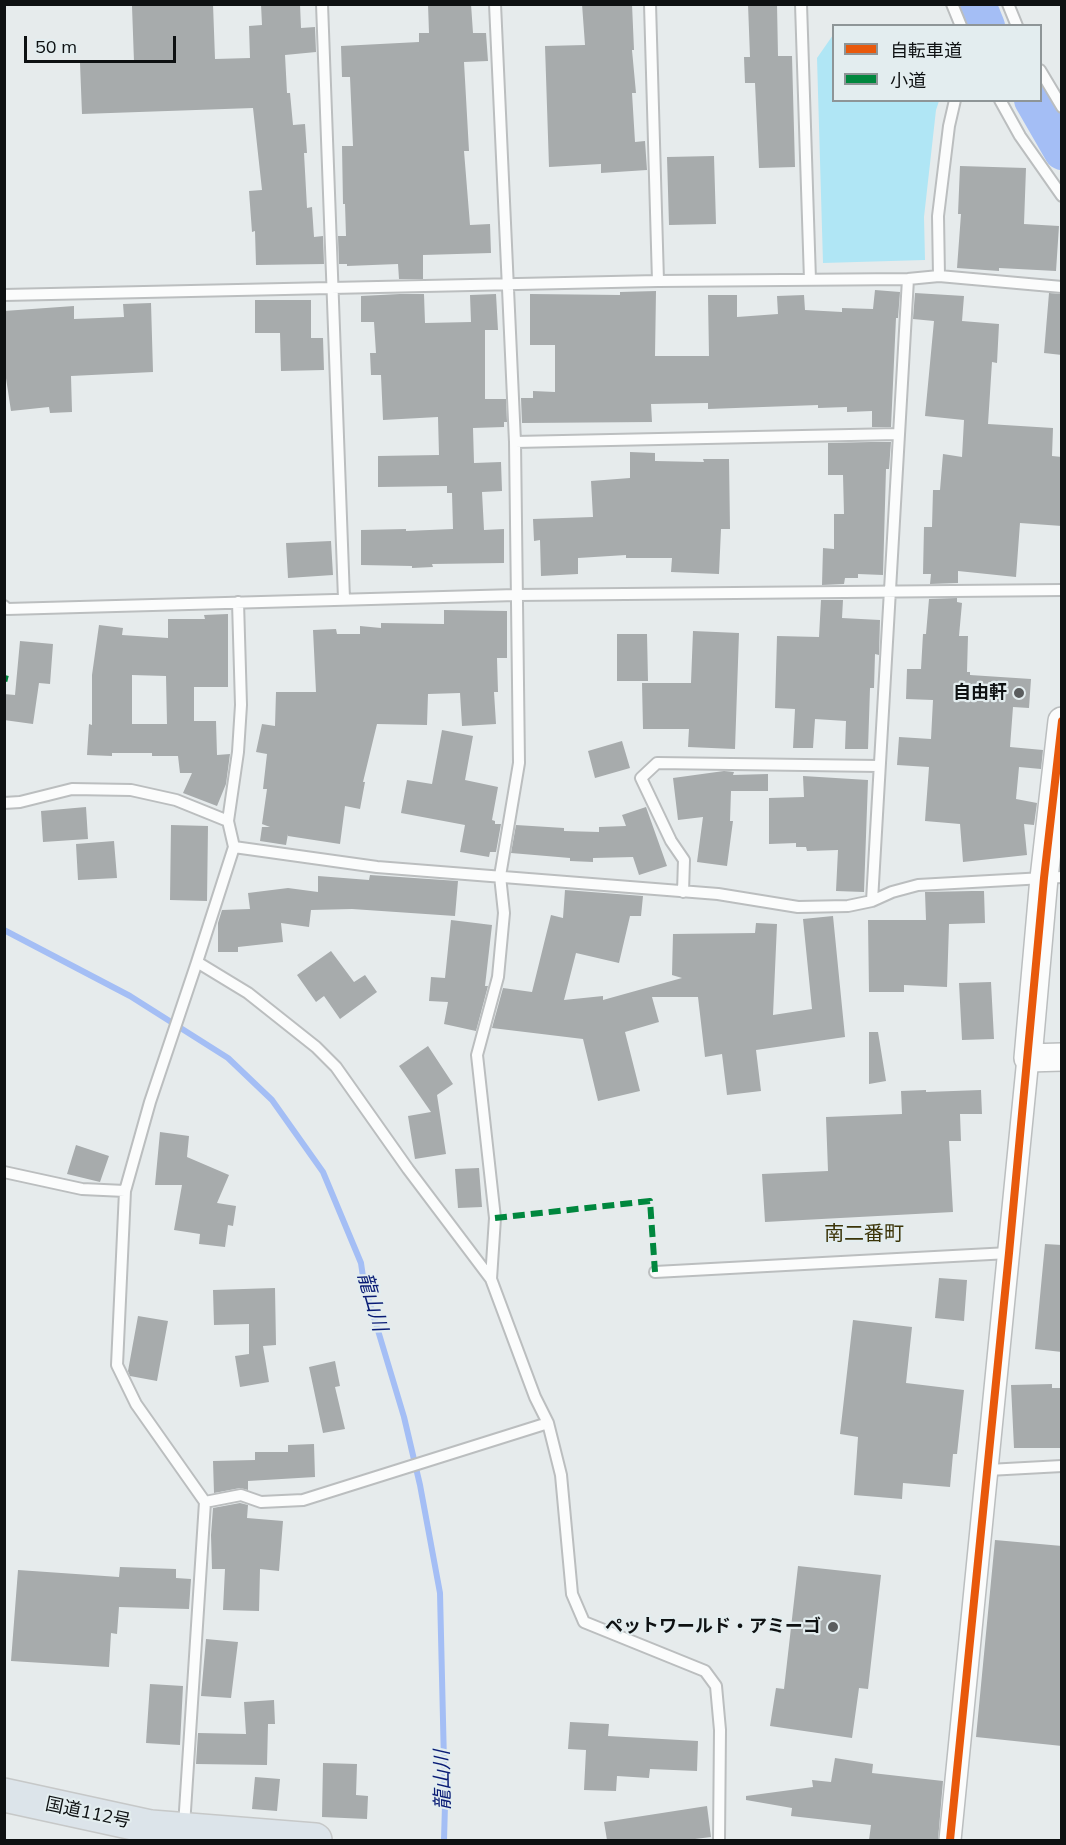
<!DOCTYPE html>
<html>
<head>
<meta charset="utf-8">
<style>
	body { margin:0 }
	#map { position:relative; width:1066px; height:1845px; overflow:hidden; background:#e6ebec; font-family:Mulish,"Noto Sans JP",sans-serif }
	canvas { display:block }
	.frame { position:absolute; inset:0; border:6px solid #0e1112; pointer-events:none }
	.legend { position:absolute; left:832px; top:24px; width:210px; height:78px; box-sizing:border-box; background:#e3edef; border:2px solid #8e9597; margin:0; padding:8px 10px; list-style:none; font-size:18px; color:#0e1112 }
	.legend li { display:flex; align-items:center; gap:12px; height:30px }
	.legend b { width:30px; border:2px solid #8e9597 }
	.scale { position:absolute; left:24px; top:36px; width:152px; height:27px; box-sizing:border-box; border:3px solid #0e1112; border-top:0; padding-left:8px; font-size:18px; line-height:21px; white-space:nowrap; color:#0e1112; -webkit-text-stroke:4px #e3edef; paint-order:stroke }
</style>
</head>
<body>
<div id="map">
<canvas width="1066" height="1845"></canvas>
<div class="frame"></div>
<ul class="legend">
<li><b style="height:8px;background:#e8590c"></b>自転車道</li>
<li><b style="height:8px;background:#00873e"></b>小道</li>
</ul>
<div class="scale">50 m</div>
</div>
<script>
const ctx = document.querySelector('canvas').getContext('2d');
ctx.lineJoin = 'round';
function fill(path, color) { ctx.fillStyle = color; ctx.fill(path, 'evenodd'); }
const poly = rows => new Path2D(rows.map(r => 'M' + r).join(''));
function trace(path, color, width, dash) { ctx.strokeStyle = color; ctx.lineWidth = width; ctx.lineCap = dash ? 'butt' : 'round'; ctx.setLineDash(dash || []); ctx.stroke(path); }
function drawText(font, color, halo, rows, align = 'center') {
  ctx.font = font + ' Mulish,"Noto Sans JP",sans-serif'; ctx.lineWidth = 4.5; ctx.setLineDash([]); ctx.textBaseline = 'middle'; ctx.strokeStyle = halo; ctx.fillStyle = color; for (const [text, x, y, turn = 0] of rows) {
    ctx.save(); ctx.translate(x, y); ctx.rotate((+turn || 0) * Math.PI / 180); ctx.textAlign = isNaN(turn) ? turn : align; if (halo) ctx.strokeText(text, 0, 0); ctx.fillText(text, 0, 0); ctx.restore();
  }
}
fill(poly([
	[833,35,834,100,939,101,936,110,924,217,925,260,823,263,817,58]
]), '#b0e6f5');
trace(poly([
	[4,930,130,996,228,1058,272,1100,323,1172,361,1263,364,1284,404,1417,420,1485,440,1593,445,1805,444,1840]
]), '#a4bef5', 6);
trace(poly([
	[978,4,987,26],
	[1032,100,1062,152]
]), '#a4bef5', 36);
fill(poly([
	[182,4,213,4,215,59,250,58,249,26,262,25,261,4,300,4,301,28,315,27,316,52,285,55,287,93,290,93,293,125,305,124,307,153,304,153,307,208,312,207,314,237,323,236,324,264,256,265,255,231,252,232,249,191,262,190,253,108,82,114,80,63,134,62,132,6],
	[428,4,471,4,473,33,486,33,488,61,464,62,469,151,464,151,470,225,490,224,491,253,423,255,423,279,399,279,398,264,347,266,347,264,339,264,338,236,346,236,345,204,343,204,342,146,353,146,350,77,342,77,341,46,419,42,419,33,429,33],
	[582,4,632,4,634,50,632,50,636,93,632,93,635,142,645,141,647,170,601,173,601,164,549,167,545,46,585,45],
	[748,4,777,4,778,56,792,56,795,167,759,168,755,83,745,83,744,57,750,57],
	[714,156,716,224,669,225,667,157],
	[960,166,1026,168,1024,224,1059,226,1056,271,999,268,999,271,957,268,961,214,958,214],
	[875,290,900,292,898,318,896,318,891,427,872,427,872,411,847,412,847,407,818,408,818,405,708,409,708,403,651,404,652,422,522,423,521,398,533,398,533,391,555,392,555,345,530,345,530,294,620,295,620,292,656,291,655,356,709,356,708,295,737,295,737,317,778,314,777,296,804,295,805,310,842,312,842,308,873,309],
	[915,293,964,296,962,321,999,324,997,363,992,362,988,424,1053,428,1052,456,1062,457,1062,526,1020,523,1016,577,958,571,958,583,930,584,931,574,923,574,924,527,932,527,933,490,940,490,943,454,962,457,964,420,925,416,934,321,913,319],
	[1049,293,1062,294,1062,355,1044,353],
	[400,294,424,294,425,323,471,322,470,295,496,294,498,330,485,330,485,399,506,399,507,422,504,422,504,427,473,428,474,463,501,462,502,491,482,492,484,530,504,529,504,563,432,564,433,567,412,568,412,566,361,565,361,530,406,529,406,531,453,529,452,493,447,493,447,486,378,487,378,456,439,455,438,417,383,420,381,375,371,375,370,353,376,353,374,322,361,322,361,296],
	[255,300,311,300,311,338,323,338,324,370,281,371,280,333,255,333],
	[151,303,153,372,71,376,72,412,50,413,49,407,11,411,4,365,4,311,74,306,74,319,124,317,123,304],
	[871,442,891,442,889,469,886,469,883,575,858,574,858,578,845,578,844,584,822,585,823,548,834,549,834,514,844,514,843,475,828,475,828,443],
	[630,452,655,453,655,461,704,462,703,459,729,459,730,529,721,529,719,574,671,572,672,558,626,558,626,555,578,558,578,574,541,576,540,540,534,541,533,519,593,517,591,481,630,478],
	[331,541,333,575,288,578,286,543],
	[957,598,957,602,962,603,959,636,968,636,967,672,970,672,970,675,1031,679,1029,708,1013,707,1010,747,1043,750,1041,769,1019,767,1016,799,1037,803,1034,825,1024,824,1027,855,963,862,960,824,925,821,929,767,897,765,899,737,931,739,933,700,906,699,907,669,921,669,923,634,926,634,929,599],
	[821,600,843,600,842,618,880,620,879,655,875,654,874,688,870,688,868,749,845,749,846,721,815,719,813,748,793,748,795,709,775,708,777,636,819,637],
	[444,610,507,611,507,658,497,658,498,692,494,692,496,724,462,726,460,693,428,694,427,725,377,724,363,782,365,782,360,809,345,806,340,844,288,836,288,834,286,845,260,841,262,827,270,827,262,824,267,789,263,789,267,754,256,752,262,724,275,726,276,692,316,692,313,630,336,629,337,634,360,634,360,626,381,628,381,623,444,624],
	[228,614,228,687,194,687,194,721,216,721,217,755,230,754,226,784,217,806,183,793,192,773,180,773,178,756,152,756,152,753,112,753,112,756,87,755,89,724,92,725,92,675,99,625,123,628,122,635,168,638,168,619,205,619,204,615],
	[132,675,166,676,167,724,132,724],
	[693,631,739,633,735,749,688,747,689,729,643,729,642,683,691,683],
	[617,634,647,634,648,681,617,681],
	[20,641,53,644,50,684,39,683,33,724,4,720,4,694,15,695],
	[442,730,473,736,465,780,498,787,492,820,495,821,495,824,501,824,496,852,490,852,489,857,460,852,465,825,401,813,407,780,432,784],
	[622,741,630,768,595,778,588,751],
	[724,771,734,772,733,775,768,774,768,791,731,791,730,821,733,821,727,866,697,862,703,817,678,820,673,778],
	[803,776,868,780,864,892,836,891,838,850,807,851,806,847,796,847,796,843,769,844,769,798,804,797],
	[86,807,88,839,43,842,41,811],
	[646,807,667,866,639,875,633,857,593,858,593,862,570,861,570,858,511,853,516,825,564,828,564,831,599,832,599,827,626,826,622,815],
	[171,825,208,826,207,901,170,900],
	[114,841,117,878,78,880,76,844],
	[370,875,458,881,455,916,352,909,311,910,309,927,281,923,283,942,238,947,238,952,218,952,218,923,222,910,250,909,248,893,288,888,318,892,318,876,369,880],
	[565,890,643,896,641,916,630,916,619,963,576,953,564,1000,603,996,603,1000,682,978,672,975,673,934,755,933,756,923,777,924,773,1015,812,1009,803,919,833,916,845,1037,756,1050,761,1091,727,1095,722,1054,705,1057,698,997,652,997,659,1022,625,1032,640,1091,598,1101,583,1039,492,1028,503,988,532,992,551,915,563,918],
	[973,891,984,891,985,923,949,924,947,987,904,985,904,992,869,992,868,920,926,920,925,892],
	[451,920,492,925,485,986,488,986,476,1031,444,1024,448,1002,429,1001,431,977,445,978],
	[331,951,354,982,365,975,377,992,340,1019,324,996,316,1002,297,975],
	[991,982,994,1039,962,1040,959,983],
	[869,1032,878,1032,886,1081,869,1084],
	[428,1046,453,1084,437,1095,446,1154,415,1159,408,1116,431,1112,399,1066],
	[926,1090,926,1092,981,1090,982,1114,960,1114,961,1141,949,1141,953,1212,765,1222,762,1174,828,1171,826,1117,902,1114,901,1091],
	[160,1132,189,1136,187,1157,229,1175,217,1203,236,1206,233,1226,228,1225,225,1247,199,1244,200,1234,174,1230,182,1185,155,1185],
	[76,1145,109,1156,100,1182,67,1174],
	[479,1168,482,1207,458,1208,455,1169],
	[1045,1244,1062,1245,1062,1352,1035,1349],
	[939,1278,967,1280,964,1321,935,1318],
	[275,1288,276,1345,263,1346,269,1382,240,1387,235,1356,249,1354,249,1324,214,1325,213,1290],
	[138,1316,168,1321,157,1381,130,1376,128,1371],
	[853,1320,912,1327,906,1383,964,1390,957,1454,953,1454,950,1487,903,1483,902,1499,854,1495,858,1437,840,1434],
	[335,1361,340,1386,335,1387,345,1429,323,1433,309,1367],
	[1052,1384,1052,1388,1062,1388,1062,1448,1014,1448,1011,1385],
	[314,1444,315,1477,248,1481,248,1490,240,1488,214,1493,213,1461,255,1460,255,1452,288,1452,288,1445],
	[240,1503,248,1505,247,1518,283,1521,279,1571,260,1569,259,1611,223,1610,225,1569,212,1569,211,1535,213,1508],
	[995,1540,1062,1546,1060,1595,1062,1595,1062,1746,976,1737],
	[798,1566,881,1575,868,1689,859,1688,852,1738,770,1726,776,1688,784,1689],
	[120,1567,176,1569,176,1578,191,1579,189,1609,119,1607,117,1634,111,1633,109,1667,11,1661,18,1570,119,1577],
	[206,1639,238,1642,231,1698,201,1696],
	[150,1684,183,1686,180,1745,146,1743],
	[274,1700,275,1724,268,1724,267,1765,196,1764,198,1733,246,1734,244,1702],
	[570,1722,609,1724,608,1736,698,1741,697,1771,650,1769,649,1778,617,1776,616,1791,584,1790,586,1750,568,1749],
	[835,1758,873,1764,872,1773,943,1781,938,1840,869,1840,871,1825,791,1816,792,1808,746,1800,746,1796,813,1787,812,1780,831,1782],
	[323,1763,357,1764,356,1795,368,1796,367,1819,322,1817],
	[255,1777,280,1779,277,1811,252,1809],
	[707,1806,711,1837,687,1840,607,1840,604,1822]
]), '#a7abac');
const service = poly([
	[322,4,344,599],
	[650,4,658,281],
	[801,4,810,280],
	[952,4,961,26],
	[1008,4,1017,26],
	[1040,70,1062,107],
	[1000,100,1020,136,1062,196],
	[939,276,938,216,949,126,955,100],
	[4,295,658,281,908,279,939,276,1062,287],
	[515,442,898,434],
	[4,606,7,609,516,595,1062,590],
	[4,803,20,802,72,789,131,790,176,800,228,821,234,847,377,867,718,894,798,907,848,906,872,901,892,892,918,885,1062,877],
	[228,821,238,752,241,705,238,602],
	[234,847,197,962,248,993,316,1047,336,1067,408,1169,491,1279,535,1397,548,1423],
	[683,892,684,860,671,841,641,778,657,763,879,766],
	[872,901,908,279],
	[4,1172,82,1189,125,1191],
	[655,1272,1009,1253],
	[491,1279,495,1218,477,1055,498,977,504,913,500,876,519,763,515,442,495,4],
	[988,1470,1062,1466],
	[205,1502,241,1495,261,1502,303,1500,548,1423,561,1475,572,1594,584,1622,705,1671,716,1686,720,1730,719,1840],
	[184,1826,205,1502,136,1404,117,1365,125,1191,150,1102,197,962]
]);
const minor = poly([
	[950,1840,1028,1058]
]);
const tertiary = poly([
	[1062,721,1044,878,1028,1058,1062,1057]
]);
const trunk = poly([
	[4,1795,151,1827,315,1840]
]);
trace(service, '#bbbebf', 14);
trace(minor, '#bbbebf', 24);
trace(tertiary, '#bbbebf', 30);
trace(trunk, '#c6c8c8', 36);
trace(service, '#fbfcfc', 10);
trace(minor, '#fbfcfc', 21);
trace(tertiary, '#fbfcfc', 27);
trace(trunk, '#dce4ea', 33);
trace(poly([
	[4,678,8,679],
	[495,1218,650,1201,655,1272]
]), '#00873e', 6, [12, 6]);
trace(poly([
	[950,1840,1009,1253,1044,878,1062,721]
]), '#e8590c', 8);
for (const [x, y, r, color] of [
	[1019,693,6,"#5a5d5e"],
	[833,1627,6,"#5a5d5e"]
]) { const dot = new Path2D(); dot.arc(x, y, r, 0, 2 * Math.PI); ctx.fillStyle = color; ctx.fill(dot); trace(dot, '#e3edef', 2); }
drawText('bold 18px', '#0e1112', '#e3edef', [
	["自由軒",1007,693],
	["ペットワールド・アミーゴ",821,1627]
], 'right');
drawText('18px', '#0e1112', '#e3edef', [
	["国道112号",88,1813,12]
]);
drawText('20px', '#3c3509', '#e3edef', [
	["南二番町",864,1234]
]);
drawText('italic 20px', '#091c75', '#e3edef', [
	["龍山川",372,1302,74],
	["龍山川",443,1780,-91]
]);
</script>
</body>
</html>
